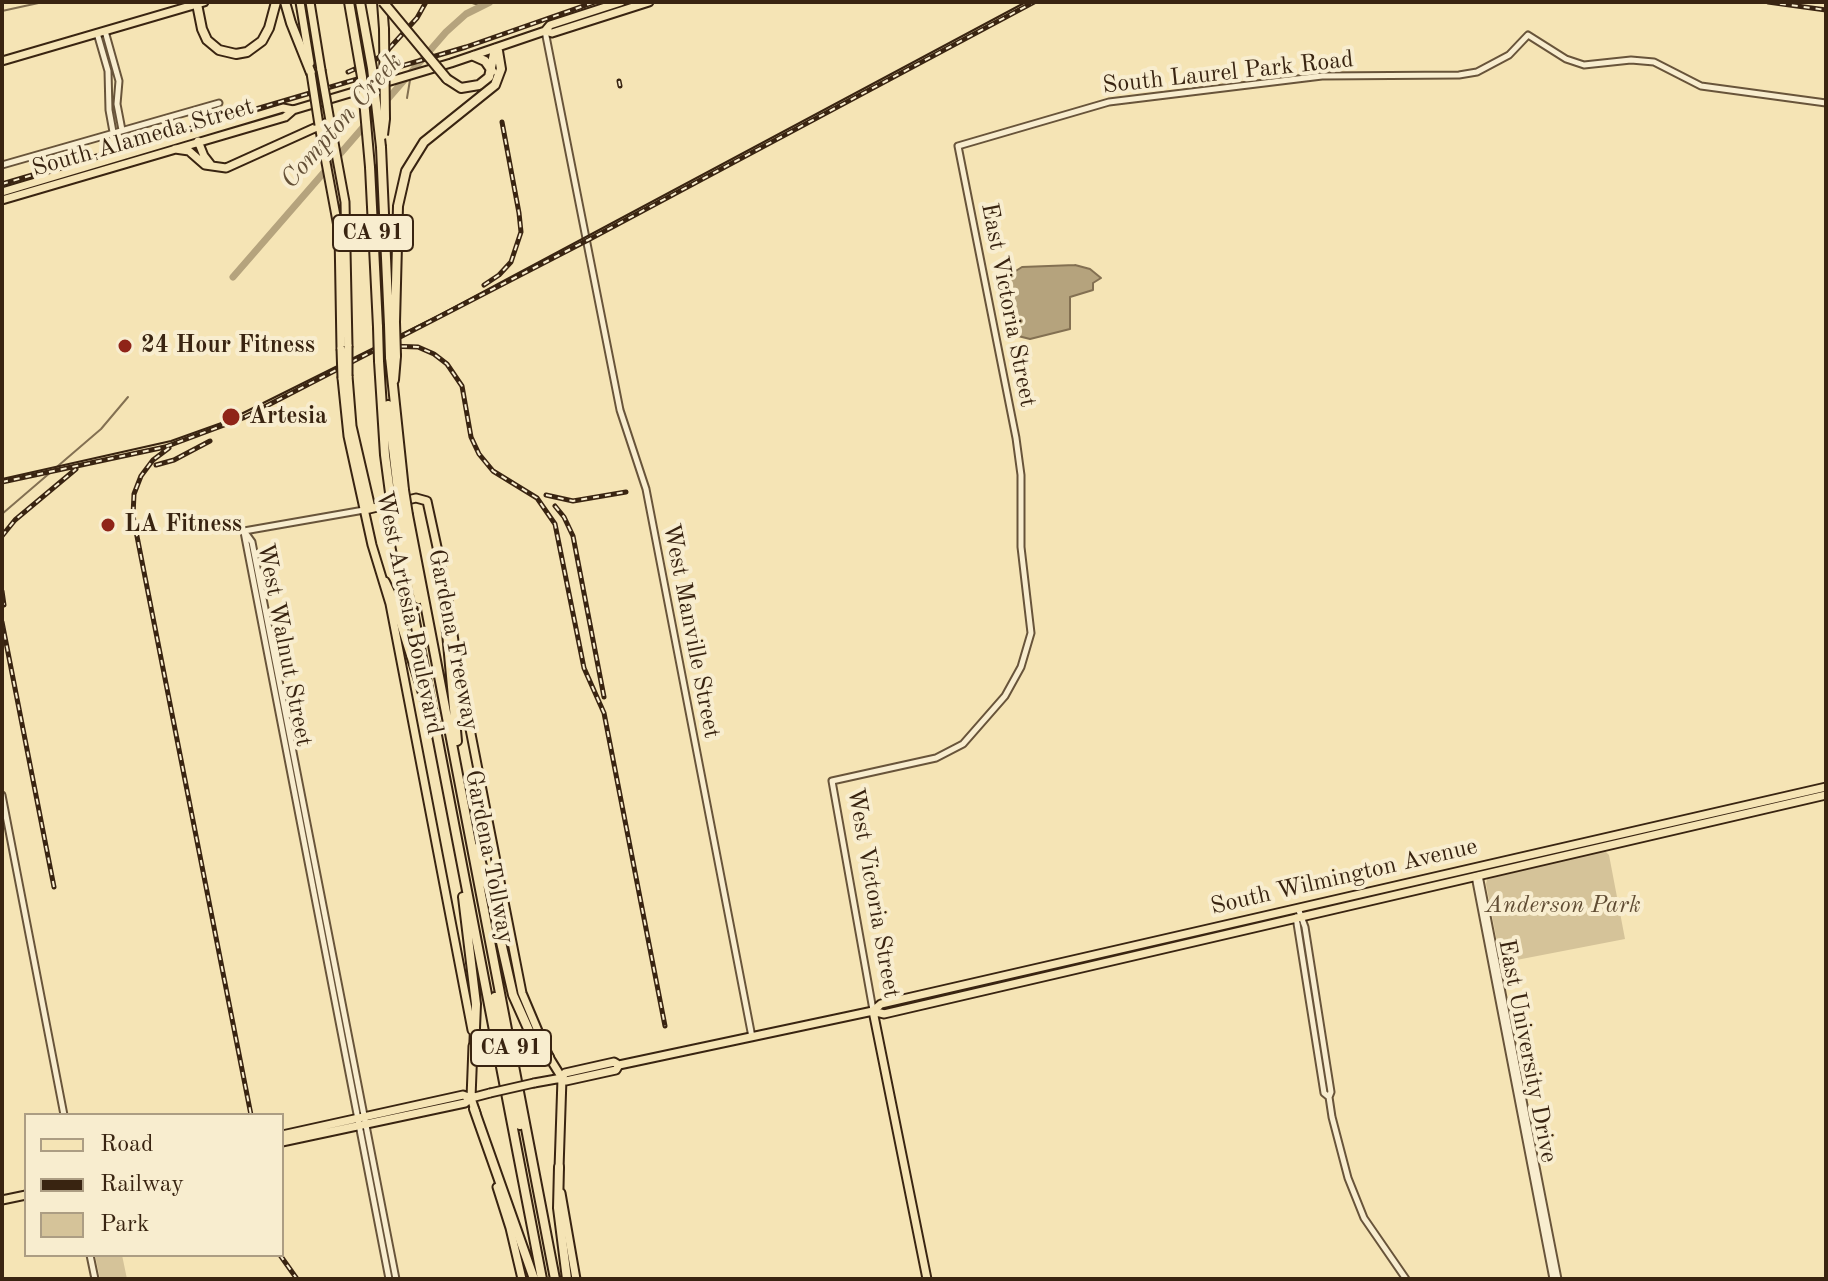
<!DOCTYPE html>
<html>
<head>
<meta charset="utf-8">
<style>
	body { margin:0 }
	#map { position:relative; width:1828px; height:1281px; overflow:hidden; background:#f5e4b5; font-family:"Old Standard TT",serif }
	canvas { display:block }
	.frame { position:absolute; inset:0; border:4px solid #392411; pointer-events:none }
	.legend { position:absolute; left:24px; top:1113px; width:260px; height:144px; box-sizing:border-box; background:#f8edcf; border:2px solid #ac9d83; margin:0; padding:10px 14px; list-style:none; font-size:24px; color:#392411 }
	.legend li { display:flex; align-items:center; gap:16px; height:40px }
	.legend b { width:40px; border:2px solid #ac9d83 }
</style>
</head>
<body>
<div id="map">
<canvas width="1828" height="1281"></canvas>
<div class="frame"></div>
<ul class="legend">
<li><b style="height:10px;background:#f5e4b5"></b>Road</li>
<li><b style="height:10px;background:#392411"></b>Railway</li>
<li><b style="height:22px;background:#d5c399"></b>Park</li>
</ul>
</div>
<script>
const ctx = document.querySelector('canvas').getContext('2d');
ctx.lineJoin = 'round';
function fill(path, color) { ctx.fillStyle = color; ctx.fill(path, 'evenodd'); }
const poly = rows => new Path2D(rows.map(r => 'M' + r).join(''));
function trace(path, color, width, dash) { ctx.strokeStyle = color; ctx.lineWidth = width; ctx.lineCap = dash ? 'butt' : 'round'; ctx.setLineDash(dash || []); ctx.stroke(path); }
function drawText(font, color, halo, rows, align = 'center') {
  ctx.font = font + ' "Old Standard TT",serif'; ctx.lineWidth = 8; ctx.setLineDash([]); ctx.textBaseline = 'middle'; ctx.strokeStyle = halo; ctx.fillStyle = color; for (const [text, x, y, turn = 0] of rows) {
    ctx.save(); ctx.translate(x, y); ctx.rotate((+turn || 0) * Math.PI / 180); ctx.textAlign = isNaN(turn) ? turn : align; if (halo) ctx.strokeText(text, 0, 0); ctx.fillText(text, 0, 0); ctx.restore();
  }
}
fill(poly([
	[1605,851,1609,855,1625,939,1501,963,1486,884,1487,879],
	[95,1255,122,1255,127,1279,100,1279]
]), '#d5c399');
const water = poly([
	[1075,265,1090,269,1101,278,1093,283,1093,290,1070,297,1070,329,1030,339,1018,336,1014,328,1009,281,1011,274,1022,267,1075,265]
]);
fill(water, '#b5a37d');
trace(water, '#837052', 2);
trace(poly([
	[469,2,482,6],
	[2,11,43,2],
	[407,98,410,80],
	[2,514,101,429,128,397]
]), '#837052', 2);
trace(poly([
	[233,277,446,32,466,14,490,2]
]), '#b5a37d', 7);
const minor = poly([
	[105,31,119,81,117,104,122,130],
	[545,31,620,410,646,489,752,1037],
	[97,33,108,71,109,110,113,132],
	[2,165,219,103],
	[244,531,252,542,396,1279],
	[244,531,364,510],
	[244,532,389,1279],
	[2,795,64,1115],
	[1479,875,1558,1279],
	[1475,876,1553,1279],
	[1298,908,1305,927,1331,1092,1329,1097,1332,1117,1348,1178,1364,1218,1406,1279],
	[1296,917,1324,1093,1329,1097],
	[873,1010,832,781,936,758,963,744,1005,696,1021,667,1031,633,1021,547,1021,475,1016,438,958,146,1109,102,1322,76,1459,75,1477,72,1509,55,1528,35,1566,59,1584,65,1631,60,1654,62,1701,86,1826,103],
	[90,1255,95,1279]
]);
const major = poly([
	[300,2,310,63],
	[310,2,321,70],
	[545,31,550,25,621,2],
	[2,61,204,2],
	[319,125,339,232,341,349],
	[198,141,204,156,211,165],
	[175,149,189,151,205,165,226,168,330,121,345,202,348,346],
	[2,192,283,108,293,110,451,63,545,31,552,33,649,2],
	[2,200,285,117,293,110],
	[348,376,352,426,371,508],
	[342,378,348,436,372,545,390,604,472,1030],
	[365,510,416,498,427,501,442,570],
	[447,594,458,668,522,993,549,1057,562,1078,559,1169],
	[873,1011,881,1004,1826,787],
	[873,1011,927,1279],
	[473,1046,471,1098,476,1113],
	[562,1078,566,1081,616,1070,619,1065],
	[534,1083,562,1078,565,1073,614,1062,619,1065,873,1011,884,1014,1826,795],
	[282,1135,463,1095,471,1098],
	[282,1142,465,1103,471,1098,490,1093],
	[497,1187,510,1228,522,1279],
	[561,1193,576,1279],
	[2,1200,26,1195]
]);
const highway = poly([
	[285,2,291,23,311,73],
	[382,2,384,29],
	[197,4,202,29,207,40,219,50,236,54,247,52,262,41,269,28,276,2],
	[474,56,485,61,492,71],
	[381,147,389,325],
	[370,167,378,327],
	[395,322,398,206,406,171,424,142,495,85,501,69,498,51,495,49,489,77,479,85,461,88,447,79],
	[390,357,404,490],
	[379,361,385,455,390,493],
	[394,380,396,356],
	[388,405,398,491],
	[408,515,555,1279],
	[402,516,419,599],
	[395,518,542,1279],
	[441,568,457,741],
	[385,582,394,601,427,706],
	[477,848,491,898,513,995,530,1033,549,1057],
	[463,897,476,1004,474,1052],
	[495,997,520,1125],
	[474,1109,534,1279],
	[559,1167,558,1208,567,1279]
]);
trace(minor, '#68543a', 9);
trace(major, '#392411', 11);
trace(highway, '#392411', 12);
trace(minor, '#f8edcf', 5);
trace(major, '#f5e4b5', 7);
trace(highway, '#f5e4b5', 8);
trace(poly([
	[2,479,171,441,227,421,438,316,1026,2]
]), '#392411', 2);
const rail = poly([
	[1768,2,1826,10],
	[348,72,375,60,386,52,417,18,426,2],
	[619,81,620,86],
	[2,184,466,47,595,2],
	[484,285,499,275,511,262,521,232,519,213,502,122],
	[389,346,418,347,434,354,447,364,462,386,471,437,479,454,493,471,537,498,555,524,584,668,604,713,665,1026],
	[169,448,153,460,141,476,134,494,133,516,251,1115],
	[156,465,174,460,210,441],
	[2,482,165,447,243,418,588,240,1034,2],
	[546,495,573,501,626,492],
	[555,506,564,517,573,536,604,697],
	[2,536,15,520,76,469],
	[2,591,4,605],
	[2,622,54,887],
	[280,1255,297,1279]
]);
trace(rail, '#392411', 5);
trace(rail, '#f8edcf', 2, [6]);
const majorBridge = poly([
	[321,70,330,121],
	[311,73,319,125],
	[348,346,348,376],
	[341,349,342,378],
	[490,1093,534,1083]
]);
const highwayBridge = poly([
	[349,2,362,77,370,167],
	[360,2,372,68,381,147],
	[383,2,447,79],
	[383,135,385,119,384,29],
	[395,322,396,356],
	[389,325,390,357],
	[378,327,379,361],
	[404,490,408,515],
	[398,491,402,516],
	[390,493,395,518]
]);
trace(majorBridge, '#392411', 11, []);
trace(highwayBridge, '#392411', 12, []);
trace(majorBridge, '#f5e4b5', 7);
trace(highwayBridge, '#f5e4b5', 8);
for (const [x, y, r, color] of [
	[125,346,8,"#8f2418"],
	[231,417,10,"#8f2418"],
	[108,525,8,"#8f2418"]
]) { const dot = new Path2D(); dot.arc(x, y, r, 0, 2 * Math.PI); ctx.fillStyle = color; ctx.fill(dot); trace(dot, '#f8edcf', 3); }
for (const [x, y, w] of [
	[373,233,80],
	[511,1048,80]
]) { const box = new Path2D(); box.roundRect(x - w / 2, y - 18, w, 36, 6); ctx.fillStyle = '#f8edcf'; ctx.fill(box); trace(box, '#392411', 2); }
drawText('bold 22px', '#392411', null, [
	["CA 91",373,233],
	["CA 91",511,1048]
]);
drawText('24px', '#392411', '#f8edcf', [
	["South Laurel Park Road",1228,73,-6],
	["South Alameda Street",143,138,-16],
	["East Victoria Street",1008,305,79],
	["West Artesia Boulevard",409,613,78],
	["West Manville Street",691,631,79],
	["Gardena Freeway",453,640,79],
	["West Walnut Street",284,645,79],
	["Gardena Tollway",489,857,79],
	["South Wilmington Avenue",1344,877,-13],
	["West Victoria Street",873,893,80],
	["East University Drive",1527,1051,79]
]);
drawText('bold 24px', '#392411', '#f8edcf', [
	["24 Hour Fitness",141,346],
	["Artesia",249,417],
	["LA Fitness",124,525]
], 'left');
drawText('italic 24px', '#604c33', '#f8edcf', [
	["Anderson Park",1563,906]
]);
drawText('italic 26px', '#645037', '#f8edcf', [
	["Compton Creek",342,121,-49]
]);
</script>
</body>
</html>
